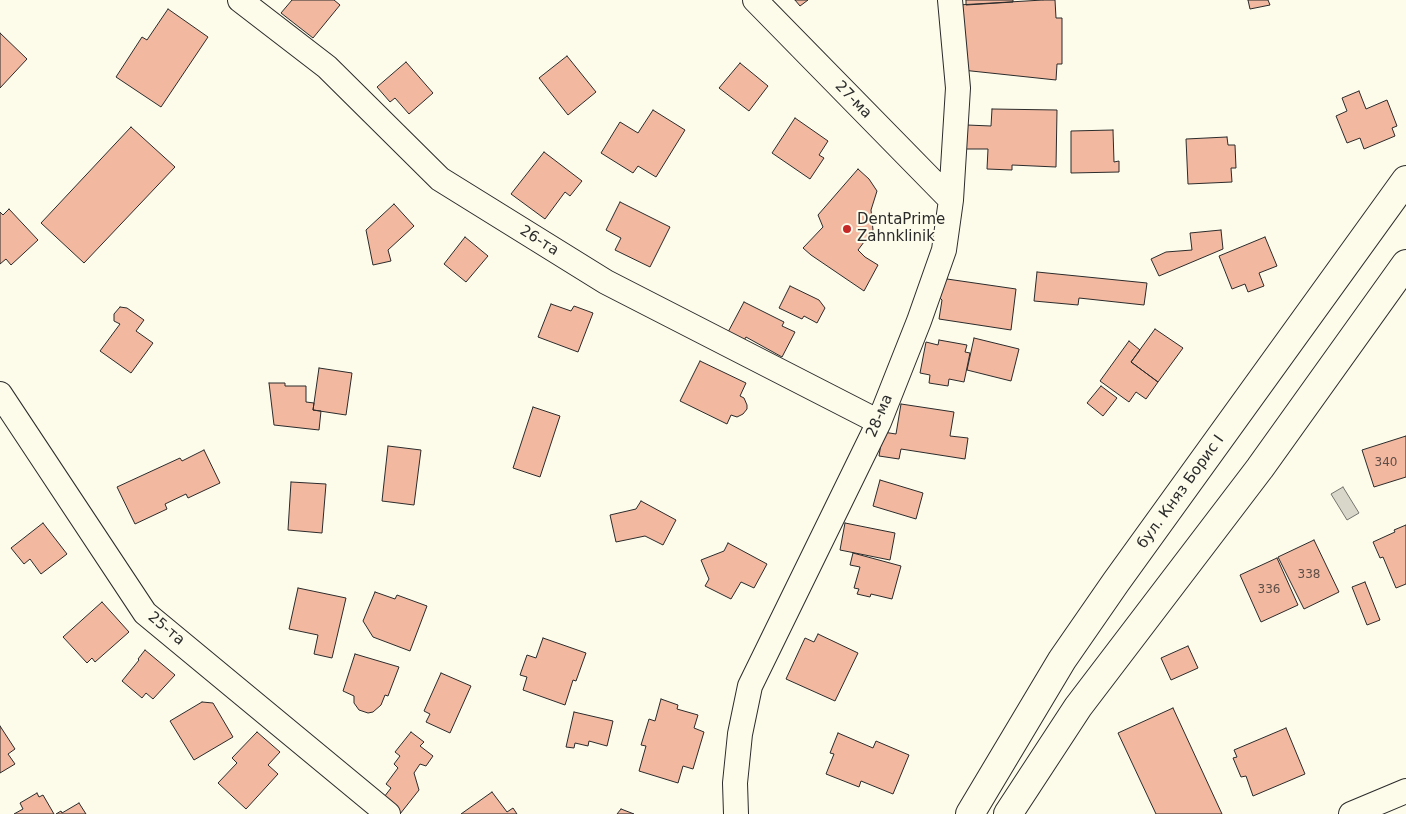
<!DOCTYPE html>
<html>
<head>
<meta charset="utf-8">
<style>
	body { margin:0 }
	canvas { display:block; background:#fdfbea }
</style>
</head>
<body>
<canvas width="1406" height="814"></canvas>
<script>
const ctx = document.querySelector('canvas').getContext('2d');
ctx.lineJoin = 'round';
function fill(path, color) { ctx.fillStyle = color; ctx.fill(path, 'evenodd'); }
const poly = rows => new Path2D(rows.map(r => 'M' + r).join(''));
function trace(path, color, width, dash) { ctx.strokeStyle = color; ctx.lineWidth = width; ctx.lineCap = dash ? 'butt' : 'round'; ctx.setLineDash(dash || []); ctx.stroke(path); }
function drawText(font, color, halo, rows, align = 'center') {
  ctx.font = font + ' "DejaVu Sans",sans-serif'; ctx.lineWidth = 4; ctx.setLineDash([]); ctx.textBaseline = 'middle'; ctx.strokeStyle = halo; ctx.fillStyle = color; for (const [text, x, y, turn = 0] of rows) {
    ctx.save(); ctx.translate(x, y); ctx.rotate((+turn || 0) * Math.PI / 180); ctx.textAlign = isNaN(turn) ? turn : align; if (halo) ctx.strokeText(text, 0, 0); ctx.fillText(text, 0, 0); ctx.restore();
  }
}
const water = poly([
	[1343,487,1359,513,1347,520,1331,494,1343,487]
]);
fill(water, '#d8d7c9');
trace(water, '#74746e', 1);
const building = poly([
	[292,0,334,0,340,5,313,38,281,13,292,0],
	[795,0,808,0,800,6,795,0],
	[966,0,1013,0,1013,2,966,5,966,0],
	[1043,0,1055,0,1056,18,1062,18,1062,64,1057,64,1056,80,962,70,958,5,1043,0],
	[1248,0,1268,0,1270,5,1250,9,1248,0],
	[168,9,208,37,161,107,116,77,142,37,147,40,168,9],
	[0,33,27,59,0,88,0,33],
	[567,56,596,92,568,115,539,78,567,56],
	[406,62,433,93,409,114,395,98,390,102,377,87,406,62],
	[740,63,768,86,749,111,719,88,740,63],
	[1359,91,1366,109,1387,100,1397,126,1392,128,1395,136,1364,149,1360,138,1347,143,1336,116,1347,111,1342,98,1359,91],
	[992,109,1057,110,1056,167,1012,165,1012,170,987,169,988,149,966,149,967,125,991,126,992,109],
	[653,110,685,130,656,177,638,166,633,173,601,153,620,122,638,133,653,110],
	[795,118,828,141,819,155,824,158,810,179,772,153,795,118],
	[131,127,175,167,84,263,41,223,131,127],
	[1113,130,1114,162,1119,161,1119,172,1071,173,1071,131,1113,130],
	[1227,137,1228,145,1235,145,1236,168,1231,168,1232,182,1188,184,1186,139,1227,137],
	[544,152,582,181,570,196,565,192,545,219,511,194,544,152],
	[858,169,869,179,877,191,871,210,873,230,858,250,865,257,878,265,864,291,811,255,803,248,823,227,818,215,858,169],
	[620,202,670,227,650,267,615,250,621,238,606,230,620,202],
	[394,204,414,226,388,250,391,261,373,265,366,230,394,204],
	[9,209,38,240,11,265,6,259,0,264,0,212,3,215,9,209],
	[1221,230,1223,249,1159,276,1151,259,1166,252,1192,250,1190,233,1221,230],
	[465,237,488,256,466,282,444,264,465,237],
	[1265,237,1277,266,1259,273,1264,286,1248,292,1245,284,1232,289,1219,256,1265,237],
	[1037,272,1147,283,1144,305,1079,298,1078,305,1034,301,1037,272],
	[947,279,1016,289,1011,330,939,319,942,300,937,295,941,280,947,279],
	[790,286,819,300,825,308,817,323,804,316,802,319,779,308,790,286],
	[744,302,784,322,782,326,795,332,782,357,746,337,743,342,727,334,744,302],
	[551,304,571,311,574,306,593,313,578,352,538,337,551,304],
	[120,307,127,308,144,320,136,331,153,343,131,373,100,351,120,324,114,321,114,314,120,307],
	[1155,329,1183,348,1158,382,1131,362,1155,329],
	[974,338,1019,349,1011,381,967,370,974,338],
	[939,340,967,345,965,352,970,353,964,382,949,379,948,386,929,383,930,375,920,373,926,342,938,345,939,340],
	[1129,341,1140,350,1131,362,1158,382,1146,399,1136,392,1129,402,1100,381,1129,341],
	[700,361,746,383,740,396,744,398,747,405,747,409,743,414,737,417,731,415,727,424,680,401,700,361],
	[319,368,352,373,346,415,313,410,319,368],
	[269,383,285,383,285,386,306,386,306,402,314,403,313,410,321,411,319,430,274,425,269,383],
	[1101,386,1117,398,1103,416,1087,403,1101,386],
	[901,404,954,412,950,436,968,438,965,459,901,449,899,459,879,456,883,432,896,434,901,404],
	[533,407,560,416,540,477,513,468,533,407],
	[1406,436,1406,477,1374,487,1362,450,1406,436],
	[388,446,421,450,414,505,382,501,388,446],
	[204,450,220,483,188,498,186,494,165,504,167,509,135,524,117,487,180,458,182,461,204,450],
	[880,480,923,493,916,519,873,506,880,480],
	[291,482,326,484,322,533,288,530,291,482],
	[641,501,676,520,663,545,645,536,616,542,610,515,636,509,641,501],
	[43,523,67,554,41,574,30,559,24,564,11,548,43,523],
	[845,523,895,533,890,560,840,550,845,523],
	[1406,525,1406,584,1396,588,1383,557,1380,558,1373,542,1395,532,1394,530,1406,525],
	[1314,540,1339,592,1304,609,1278,557,1314,540],
	[728,543,767,564,754,588,741,582,731,599,705,586,709,579,701,560,724,551,728,543],
	[853,553,901,566,892,599,871,594,870,597,857,594,859,589,854,588,860,567,850,565,853,553],
	[1277,558,1298,605,1261,622,1240,575,1277,558],
	[1365,582,1380,620,1367,625,1352,587,1365,582],
	[298,588,346,598,332,658,314,654,318,635,289,629,298,588],
	[375,592,395,599,397,595,427,606,410,651,373,637,363,621,375,592],
	[102,602,129,632,95,662,92,658,87,663,63,637,102,602],
	[818,634,858,653,835,701,786,679,805,638,814,642,818,634],
	[543,638,586,653,576,681,573,680,565,705,523,690,527,677,520,675,527,655,536,658,543,638],
	[1188,646,1198,668,1171,680,1161,658,1188,646],
	[145,650,175,675,153,699,146,693,142,698,122,681,139,660,138,659,145,650],
	[355,654,399,667,388,696,385,695,381,705,373,712,368,713,359,710,354,703,354,696,343,691,355,654],
	[441,673,471,686,450,733,426,722,430,714,424,711,441,673],
	[661,699,678,705,677,709,698,715,694,728,704,732,693,769,683,766,678,783,639,771,646,746,641,745,649,719,655,721,661,699],
	[202,702,213,703,233,737,194,760,170,721,202,702],
	[1173,708,1222,814,1156,814,1118,733,1173,708],
	[574,712,613,721,607,746,589,741,588,746,575,743,574,748,566,747,574,712],
	[0,726,15,749,8,754,15,764,0,773,0,726],
	[1286,728,1305,774,1253,796,1246,776,1241,777,1233,758,1237,757,1234,750,1286,728],
	[257,732,280,752,268,765,278,774,246,809,218,783,237,763,232,758,257,732],
	[411,732,424,742,420,746,433,756,426,766,420,764,414,773,419,790,400,814,397,814,381,801,391,788,386,784,398,768,394,764,400,756,395,752,411,732],
	[838,733,873,748,876,741,909,755,893,794,861,781,859,787,826,774,834,754,830,753,838,733],
	[492,792,507,812,513,808,517,814,461,814,492,792],
	[37,793,39,797,43,795,54,814,14,814,23,809,20,803,37,793],
	[79,803,86,814,56,814,61,811,62,813,79,803],
	[621,809,634,814,617,814,621,809]
]);
fill(building, '#f2b8a0');
trace(building, '#2b2b2b', 1);
const minor = poly([
	[240,0,327,67,440,179,606,282,879,422],
	[755,0,951,200],
	[0,394,145,613,388,814],
	[736,814,735,783,740,734,750,686,879,422,919,321,944,250,951,200,958,88,950,0],
	[1351,814,1406,791]
]);
const trunk = poly([
	[970,814,1062,660,1116,582,1406,180],
	[1008,814,1078,707,1260,468,1406,264]
]);
trace(minor, '#2b2b2b', 26);
trace(trunk, '#2b2b2b', 30);
trace(minor, '#fdfbea', 24);
trace(trunk, '#fdfbea', 28);
for (const [x, y, r, color] of [
	[847,229,5,"#c62828"]
]) { const dot = new Path2D(); dot.arc(x, y, r, 0, 2 * Math.PI); ctx.fillStyle = color; ctx.fill(dot); trace(dot, '#fdfbea', 2); }
drawText('12px', '#5d4e48', null, [
	["340",1386,463],
	["338",1309,575],
	["336",1269,590]
]);
drawText('15px', '#2b2b2b', '#fdfbea', [
	["27-ма",853,100,46],
	["26-та",539,241,32],
	["28-ма",880,416,-67],
	["бул. Княз Борис I",1181,492,-54],
	["25-та",166,629,40]
]);
drawText('15px', '#2b2b2b', '#fdfbea', [
	["DentaPrime",857,220],
	["Zahnklinik",857,237]
], 'left');
</script>
</body>
</html>
